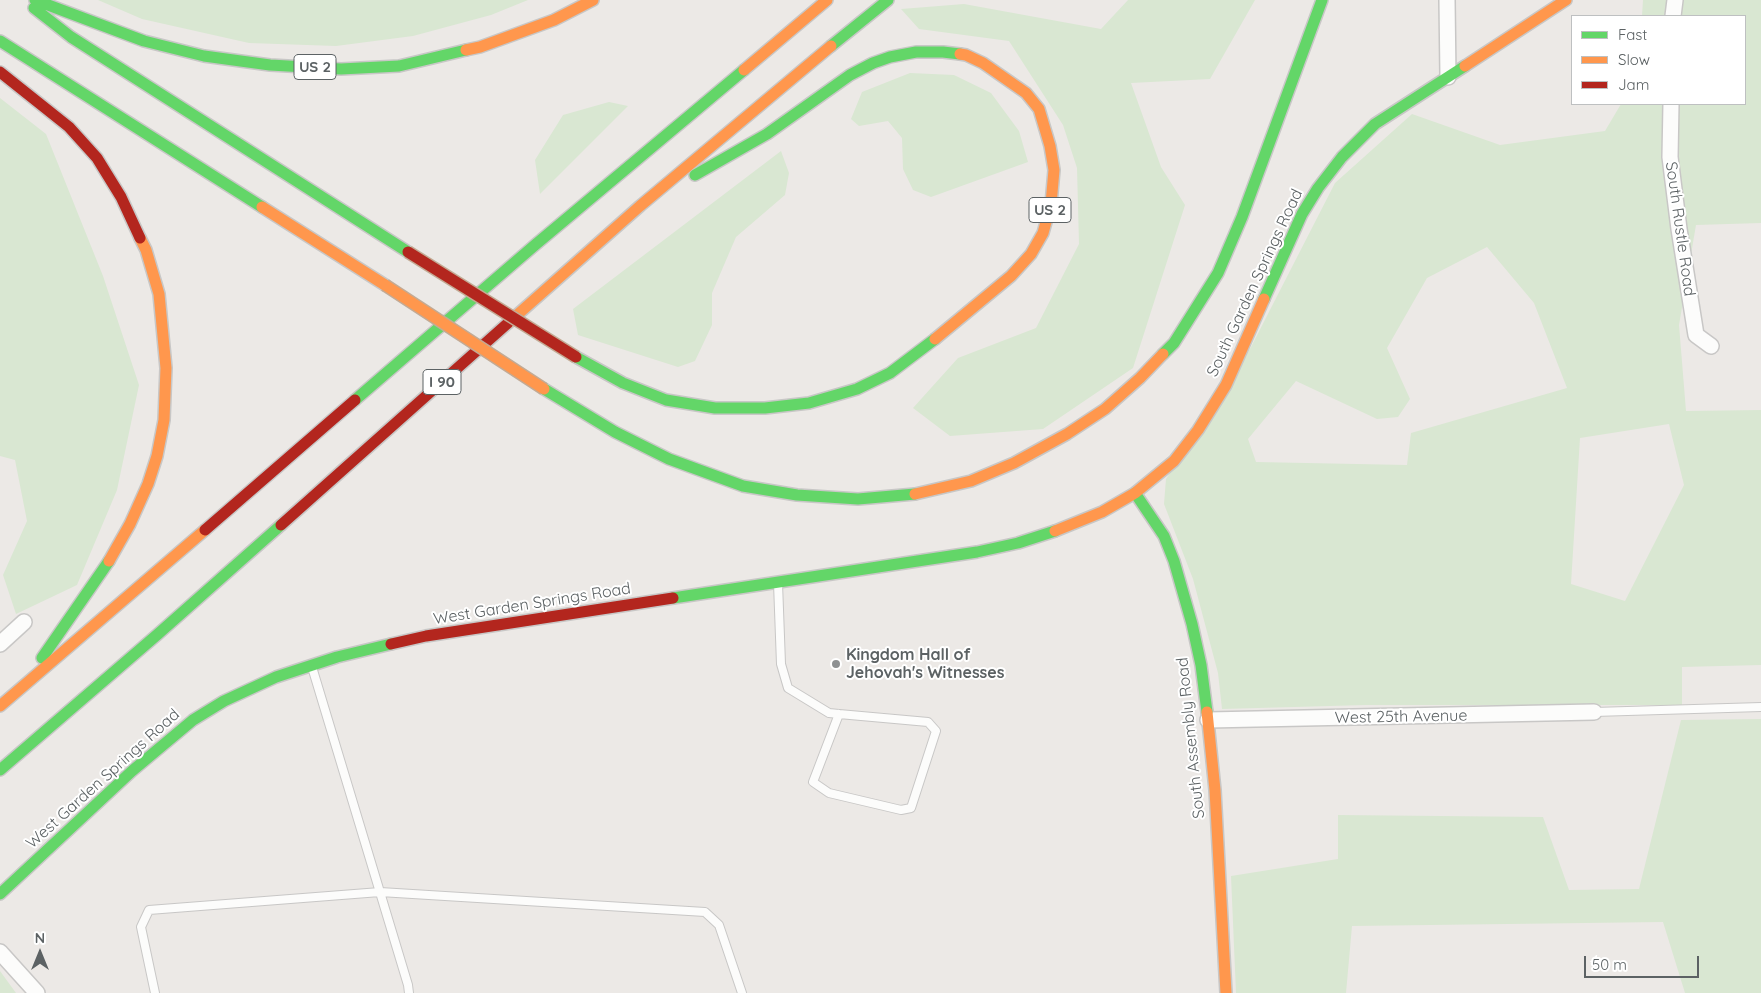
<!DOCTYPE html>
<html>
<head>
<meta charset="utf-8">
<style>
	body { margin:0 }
	#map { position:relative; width:1761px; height:993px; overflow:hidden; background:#ece9e6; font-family:Quicksand,sans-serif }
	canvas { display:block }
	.legend { position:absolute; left:1571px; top:15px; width:175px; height:90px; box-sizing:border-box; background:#fff; border:1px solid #bec0c1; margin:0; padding:6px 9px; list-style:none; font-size:15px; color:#5c6264 }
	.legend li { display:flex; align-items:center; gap:10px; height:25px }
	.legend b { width:25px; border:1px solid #bec0c1 }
	.north { position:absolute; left:15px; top:928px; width:50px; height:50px; -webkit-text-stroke:4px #fff; paint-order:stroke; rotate:0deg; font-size:14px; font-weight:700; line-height:20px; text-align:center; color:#5c6264 }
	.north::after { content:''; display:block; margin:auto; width:18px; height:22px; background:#5c6264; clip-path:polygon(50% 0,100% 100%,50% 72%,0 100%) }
	.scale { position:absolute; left:1584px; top:956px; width:115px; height:22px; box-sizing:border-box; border:2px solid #5c6264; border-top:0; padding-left:6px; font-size:15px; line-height:18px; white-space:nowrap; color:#5c6264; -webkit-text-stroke:4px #fff; paint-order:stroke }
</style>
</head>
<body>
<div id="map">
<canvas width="1761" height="993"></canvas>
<ul class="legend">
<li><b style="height:6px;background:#63d668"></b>Fast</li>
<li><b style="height:6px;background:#ff974d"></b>Slow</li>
<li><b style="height:6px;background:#b3261e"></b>Jam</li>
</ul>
<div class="north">N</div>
<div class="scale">50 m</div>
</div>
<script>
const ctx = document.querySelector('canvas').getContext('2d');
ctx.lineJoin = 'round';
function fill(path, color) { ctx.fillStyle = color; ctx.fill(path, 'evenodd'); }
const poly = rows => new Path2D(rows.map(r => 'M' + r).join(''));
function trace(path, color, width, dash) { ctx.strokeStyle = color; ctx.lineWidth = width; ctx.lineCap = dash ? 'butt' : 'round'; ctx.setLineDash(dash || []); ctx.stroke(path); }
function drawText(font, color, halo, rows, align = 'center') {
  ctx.font = font + ' Quicksand,sans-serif'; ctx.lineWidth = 4; ctx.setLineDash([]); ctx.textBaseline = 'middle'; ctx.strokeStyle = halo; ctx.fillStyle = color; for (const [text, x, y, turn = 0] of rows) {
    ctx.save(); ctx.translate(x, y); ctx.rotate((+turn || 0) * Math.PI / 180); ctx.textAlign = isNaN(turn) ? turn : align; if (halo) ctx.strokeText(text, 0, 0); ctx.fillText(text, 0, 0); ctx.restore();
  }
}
fill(poly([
	[98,0,528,0,491,15,413,36,336,46,249,43,142,19],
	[1128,0,1255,0,1210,79,1131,83,1161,167,1185,205,1133,368,1043,429,950,436,913,408,958,358,1036,328,1079,244,1077,168,1063,125,1009,41,919,29,901,9,964,4,1101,29],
	[1643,0,1761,0,1761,223,1696,225,1679,325,1686,411,1761,410,1761,665,1682,667,1682,705,1366,705,1222,709,1218,673,1193,579,1164,504,1166,479,1251,347,1335,183,1412,114,1500,145,1605,131,1621,104,1745,104,1745,16,1642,16],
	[1487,247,1534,303,1567,388,1411,433,1407,465,1256,462,1248,439,1296,381,1377,419,1398,417,1410,399,1387,348,1427,278],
	[1669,424,1684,485,1625,601,1571,584,1580,438],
	[910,73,954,75,991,93,1019,131,1028,162,931,197,913,190,903,169,902,138,888,121,859,126,851,119,862,92],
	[0,98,46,134,103,276,139,385,117,490,77,585,16,614,3,575,27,521,15,460,0,456],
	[609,102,628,106,540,194,535,160,563,115],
	[781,151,789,173,785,195,736,237,712,293,712,325,695,361,678,367,578,335,573,309],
	[1761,719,1761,993,1685,993,1663,922,1352,926,1346,993,1236,993,1231,876,1338,859,1338,815,1543,817,1569,890,1639,889,1681,720],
	[0,971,16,993,0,993]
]), '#d9e7d2');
const lane = poly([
	[778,583,781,664,788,688,829,713,839,714,928,722,936,731,911,808,901,810,829,793,813,782,839,714],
	[312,667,408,985,409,993],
	[1594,712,1761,707],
	[155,993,141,927,149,910,380,892,705,912,719,925,742,993]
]);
const street = poly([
	[1447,0,1448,77],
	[1673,16,1675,0],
	[1671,104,1670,157,1679,229,1696,335,1711,346],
	[0,644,24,622],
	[1208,720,1594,712],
	[0,952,37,993]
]);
const fast = poly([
	[35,0,144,41,204,56,270,65,341,69,399,66,466,50],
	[34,8,71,37,408,252],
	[0,41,262,207],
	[831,46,888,0],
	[695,175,767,134,850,75,873,63,890,57,916,52,943,52,960,54],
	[1264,299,1302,214,1318,188,1342,157,1375,124,1465,66],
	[1163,354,1174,343,1218,273,1242,217,1322,0],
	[576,357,623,383,666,400,715,408,765,408,809,403,857,389,890,373,935,339],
	[544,389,615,432,669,459,743,486,797,495,858,499,915,494],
	[355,400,535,245,744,70],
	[1135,493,1164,536,1174,561,1192,624,1201,665,1207,712],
	[673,598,977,552,1018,543,1055,531],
	[42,658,109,561],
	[0,770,158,634,281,525],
	[0,894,132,771,193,720,224,701,276,677,337,657,391,644]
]);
const slow = poly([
	[466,50,480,47,554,20,593,0],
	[1465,66,1566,0],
	[744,70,827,0],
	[262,207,385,285],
	[508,323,640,206,831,46],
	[935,339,1011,276,1031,254,1043,233,1051,204,1054,170,1050,146,1039,109,1026,93,983,63,966,55,960,54],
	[915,494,971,481,1014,463,1067,434,1105,409,1140,378,1163,354],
	[1055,531,1102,512,1135,493,1174,461,1198,430,1226,385,1264,299],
	[109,561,130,524,148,484,157,456,164,420,166,368,159,294,146,250,140,238],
	[0,706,205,530],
	[1207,712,1215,790,1226,993]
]);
const jam = poly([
	[0,72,69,127,97,158,121,197,140,238],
	[281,525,508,323],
	[205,530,355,400],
	[391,644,426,636,673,598]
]);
trace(lane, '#c8c7c6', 10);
trace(street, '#c8c7c6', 18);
trace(fast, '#c8c7c6', 14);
trace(slow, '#c8c7c6', 14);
trace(jam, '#c8c7c6', 14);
trace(lane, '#fcfcfb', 8);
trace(street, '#fcfcfb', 15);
trace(fast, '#63d668', 11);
trace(slow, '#ff974d', 11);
trace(jam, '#b3261e', 11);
const slowBridge = poly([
	[385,285,544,389]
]);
const jamBridge = poly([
	[408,252,576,357]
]);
trace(slowBridge, '#c3aa94', 14, []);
trace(jamBridge, '#c3aa94', 14, []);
trace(slowBridge, '#ff974d', 11);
trace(jamBridge, '#b3261e', 11);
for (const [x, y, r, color] of [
	[836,664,5,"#8e9192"]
]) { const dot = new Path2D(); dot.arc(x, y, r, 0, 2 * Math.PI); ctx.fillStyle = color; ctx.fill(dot); trace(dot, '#fff', 2); }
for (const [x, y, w] of [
	[315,67,42],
	[1050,210,42],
	[442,382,38]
]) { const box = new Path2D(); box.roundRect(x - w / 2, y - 12.5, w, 25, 4); ctx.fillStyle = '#fff'; ctx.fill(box); trace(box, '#5c6264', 1); }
drawText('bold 15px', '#5c6264', null, [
	["US 2",315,67],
	["US 2",1050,210],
	["I 90",442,382]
]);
drawText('16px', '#5c6264', '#fff', [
	["South Rustle Road",1680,229,82],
	["South Garden Springs Road",1255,283,-65],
	["West Garden Springs Road",532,604,-9],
	["West 25th Avenue",1401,717,-1],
	["South Assembly Road",1191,738,-96],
	["West Garden Springs Road",103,779,-42]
]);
drawText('bold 16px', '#5c6264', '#fff', [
	["Kingdom Hall of",846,655],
	["Jehovah's Witnesses",846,673]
], 'left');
</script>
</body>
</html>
